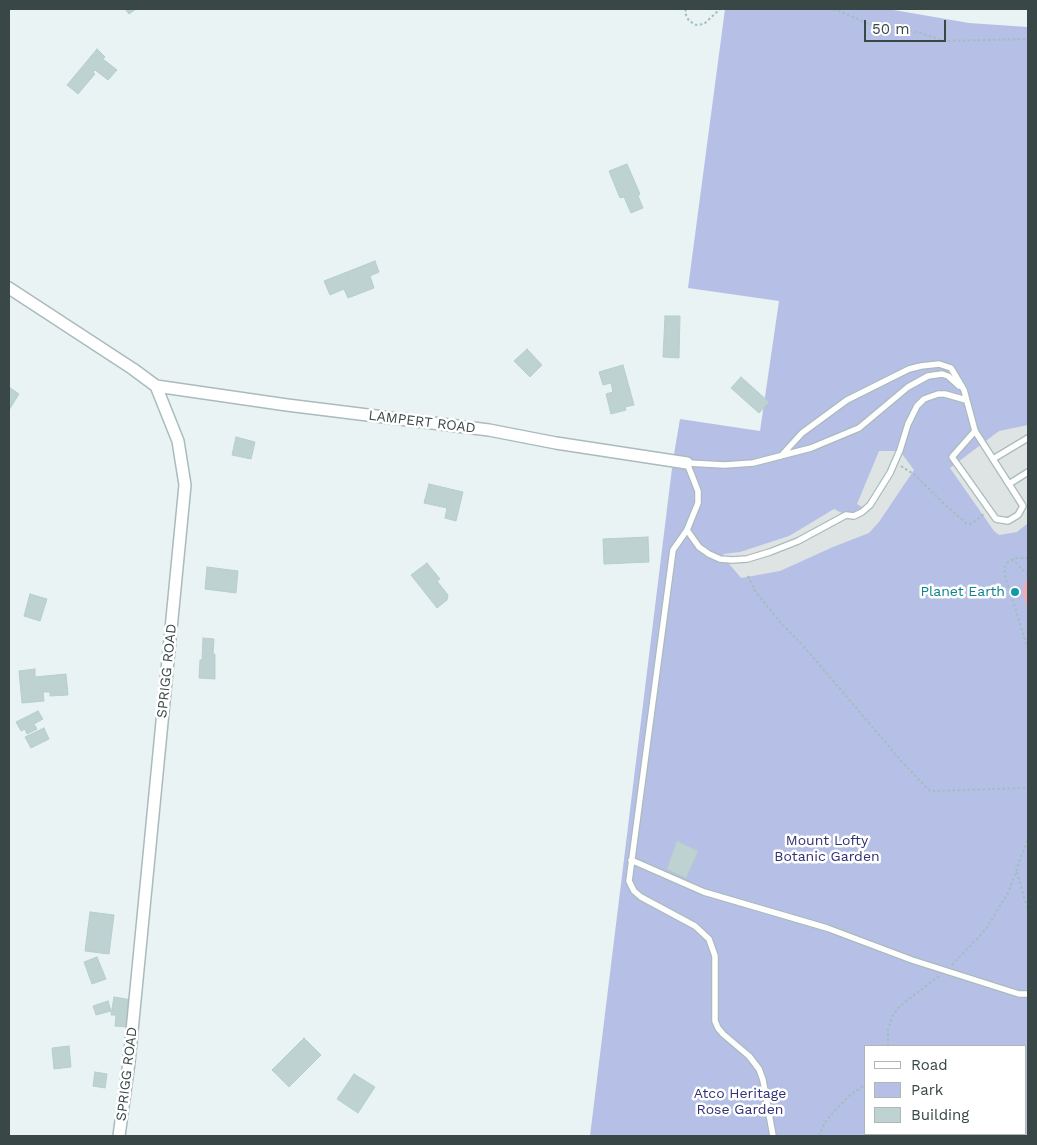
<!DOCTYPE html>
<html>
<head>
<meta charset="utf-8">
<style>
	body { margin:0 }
	#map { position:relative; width:1037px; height:1145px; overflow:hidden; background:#eaf3f4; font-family:"Work Sans",sans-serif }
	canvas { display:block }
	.frame { position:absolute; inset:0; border:10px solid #394747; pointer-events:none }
	.legend { position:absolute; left:864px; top:1045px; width:162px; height:90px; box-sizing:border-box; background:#fff; border:1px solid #b0b5b5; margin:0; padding:6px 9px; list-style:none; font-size:15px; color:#394747 }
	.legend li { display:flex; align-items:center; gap:10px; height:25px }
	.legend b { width:25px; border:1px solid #b0b5b5 }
	.scale { position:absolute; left:864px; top:20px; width:82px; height:22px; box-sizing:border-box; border:2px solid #394747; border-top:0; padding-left:6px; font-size:15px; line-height:18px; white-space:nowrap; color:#394747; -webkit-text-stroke:4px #fff; paint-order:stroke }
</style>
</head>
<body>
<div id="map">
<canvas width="1037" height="1145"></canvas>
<div class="frame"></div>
<ul class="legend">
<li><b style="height:6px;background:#fff"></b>Road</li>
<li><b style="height:14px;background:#b6bfe5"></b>Park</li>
<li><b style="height:14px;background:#bdd2d1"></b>Building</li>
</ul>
<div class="scale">50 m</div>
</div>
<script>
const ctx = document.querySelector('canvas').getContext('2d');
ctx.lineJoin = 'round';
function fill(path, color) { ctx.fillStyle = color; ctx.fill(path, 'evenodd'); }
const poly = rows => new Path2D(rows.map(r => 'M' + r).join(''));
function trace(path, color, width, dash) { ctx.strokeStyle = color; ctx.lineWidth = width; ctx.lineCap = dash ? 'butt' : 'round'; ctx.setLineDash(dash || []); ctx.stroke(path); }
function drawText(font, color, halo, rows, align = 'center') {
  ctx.font = font + ' "Work Sans",sans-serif'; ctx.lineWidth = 5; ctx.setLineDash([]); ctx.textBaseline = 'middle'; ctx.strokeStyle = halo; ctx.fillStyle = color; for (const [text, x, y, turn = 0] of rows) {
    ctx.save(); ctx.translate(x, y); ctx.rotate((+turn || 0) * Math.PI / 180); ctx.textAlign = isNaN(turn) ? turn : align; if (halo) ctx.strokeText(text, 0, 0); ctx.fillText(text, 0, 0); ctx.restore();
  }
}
fill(poly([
	[725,9,888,9,969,23,1028,27,1028,1136,590,1136,673,460,680,419,760,431,779,301,688,288],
	[866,1046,1026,1046,1026,1134,866,1134]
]), '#b6bfe5');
fill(poly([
	[1028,425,1028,521,1027,524,1017,532,999,535,994,531,950,468,999,431],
	[879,451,900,451,914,470,879,522,869,533,833,547,780,571,741,578,725,559,723,554,740,552,789,536,834,509,846,515,854,516,865,509,857,504]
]), '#dee3e3');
fill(poly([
	[1026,581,1028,581,1028,611,1023,595,1023,586]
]), '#ecacba');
const building = poly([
	[125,9,136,9,129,14,125,9],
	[97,49,105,57,103,59,117,70,108,80,95,70,93,72,95,74,78,94,67,85,97,49],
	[627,164,640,194,638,196,643,208,631,213,624,197,620,198,609,171,627,164],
	[375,261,379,272,370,276,374,288,348,298,344,289,330,295,324,281,375,261],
	[665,316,680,316,679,358,663,357,665,316],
	[527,349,542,365,530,377,514,361,527,349],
	[623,365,634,405,625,407,626,410,611,414,606,394,613,392,611,383,603,385,599,372,623,365],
	[741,377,769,402,759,413,731,388,741,377],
	[9,387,19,394,9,410,9,387],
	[236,437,255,442,251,459,232,455,236,437],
	[429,484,463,492,456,521,445,518,447,508,424,503,429,484],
	[648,537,649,562,604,564,603,539,648,537],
	[427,563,440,579,437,581,448,595,447,600,437,608,411,575,427,563],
	[207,567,238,571,236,593,205,589,207,567],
	[30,594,47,599,40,621,24,616,30,594],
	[203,638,214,639,213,654,215,654,215,679,199,678,200,660,202,660,203,638],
	[35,669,35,677,66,674,68,695,50,696,50,692,43,692,44,701,22,703,19,671,35,669],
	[38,711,43,719,34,724,37,729,27,734,25,729,21,731,16,722,38,711],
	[44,728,49,739,31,748,25,737,44,728],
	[677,841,698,851,686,878,667,869,677,841],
	[90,912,114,915,109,954,85,951,90,912],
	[97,957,106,979,92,984,84,962,97,957],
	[114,997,132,1000,129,1027,115,1026,116,1015,111,1015,114,997],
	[108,1001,111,1011,96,1015,93,1006,108,1001],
	[304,1038,321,1055,289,1087,272,1070,304,1038],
	[69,1046,71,1067,54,1069,52,1048,69,1046],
	[95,1072,107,1074,105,1088,93,1086,95,1072],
	[354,1074,375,1087,358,1113,337,1099,354,1074]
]);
fill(building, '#bdd2d1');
trace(building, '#b4cfce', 1);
const lane = poly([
	[781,456,802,433,847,400,909,369,921,366,939,364,951,368,964,390,975,431,1023,506,1018,515,1008,521,996,519,952,457,975,431],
	[993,459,1028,438],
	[687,463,698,491,698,503,687,530,673,550,629,881,634,891,641,897,695,926,709,939,715,956,715,1021,718,1028,723,1034,749,1056,759,1069,763,1080,773,1136],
	[687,463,725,465,753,463,811,448,859,428,908,387,928,376,942,374,948,376,959,386],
	[1009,484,1028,472],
	[687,530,699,547,709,554,720,559,732,560,747,559,770,552,798,541,846,515,854,516,862,512,870,505,890,473,900,450,908,424,917,406,924,399,938,394,945,394,966,400],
	[631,860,704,892,827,928,912,960,1019,994,1028,994]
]);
const street = poly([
	[9,288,133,369,156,386,178,441,185,485,129,1062,119,1136],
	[156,386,287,405,489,430,556,443,687,463]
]);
trace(lane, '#aabbbc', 8);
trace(street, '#aabbbc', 14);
trace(poly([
	[686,9,685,13,689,21,696,25,704,24,720,9],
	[828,9,840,11,866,23,921,33,943,41,1028,39],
	[901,466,915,475,942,502,966,523,971,524,984,514],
	[1028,558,1017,558,1008,562,1005,567,1005,576,1028,649],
	[1012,559,1028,575],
	[748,576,755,591,780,622,806,649,903,763,930,791,1028,788],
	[1017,872,1028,911],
	[952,965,986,929,1009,891,1028,838],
	[888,1046,888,1029,893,1015,900,1006,939,976],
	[819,1136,824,1124,830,1116,849,1096,866,1084]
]), '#a0bfc0', 2, [2.5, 2.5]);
trace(lane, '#fff', 5.5);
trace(street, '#fff', 11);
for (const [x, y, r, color] of [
	[1015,592,5,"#0f9aa8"]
]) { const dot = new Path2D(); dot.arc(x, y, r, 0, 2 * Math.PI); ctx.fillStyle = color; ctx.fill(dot); trace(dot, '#fff', 2); }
drawText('14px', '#394747', '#fff', [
	["LAMPERT ROAD",422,422,7],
	["SPRIGG ROAD",167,671,-84],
	["SPRIGG ROAD",127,1074,-83]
]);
drawText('14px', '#0d838f', '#fff', [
	["Planet Earth",1005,592]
], 'right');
drawText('14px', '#303176', '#fff', [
	["Mount Lofty",827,841],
	["Botanic Garden",827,857],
	["Atco Heritage",740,1094],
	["Rose Garden",740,1110]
]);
</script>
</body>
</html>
